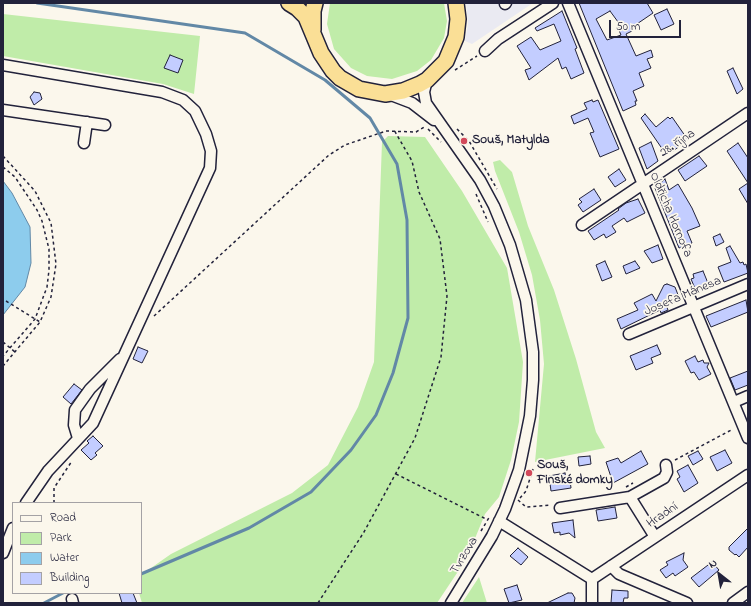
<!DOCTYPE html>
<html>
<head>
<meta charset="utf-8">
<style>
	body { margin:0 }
	#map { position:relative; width:751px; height:606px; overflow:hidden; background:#fbf7ec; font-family:"Indie Flower",sans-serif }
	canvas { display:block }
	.frame { position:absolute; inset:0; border:4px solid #22223b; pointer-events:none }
	.legend { position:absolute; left:12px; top:502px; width:130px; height:92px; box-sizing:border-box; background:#fbf7ec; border:1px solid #a4a2a5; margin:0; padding:5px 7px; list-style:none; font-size:12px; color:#22223b }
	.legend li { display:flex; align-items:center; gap:8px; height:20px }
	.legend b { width:20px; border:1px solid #a4a2a5 }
	.north { position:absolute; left:699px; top:554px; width:40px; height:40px; -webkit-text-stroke:3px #fbf7ec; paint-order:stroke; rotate:329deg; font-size:11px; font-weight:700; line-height:16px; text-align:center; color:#22223b }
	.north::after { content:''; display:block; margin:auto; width:14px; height:18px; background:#22223b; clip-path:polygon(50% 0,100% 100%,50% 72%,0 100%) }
	.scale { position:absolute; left:609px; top:20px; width:72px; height:18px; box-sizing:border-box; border:2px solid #22223b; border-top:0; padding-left:5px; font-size:12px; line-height:14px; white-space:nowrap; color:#22223b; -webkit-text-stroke:3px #fbf7ec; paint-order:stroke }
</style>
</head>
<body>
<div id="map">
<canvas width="751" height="606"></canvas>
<div class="frame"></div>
<ul class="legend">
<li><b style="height:5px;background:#fbf7ec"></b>Road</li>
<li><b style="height:11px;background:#c0eca9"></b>Park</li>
<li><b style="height:11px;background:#8dcced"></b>Water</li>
<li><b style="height:11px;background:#c3cdff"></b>Building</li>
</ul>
<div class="north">N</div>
<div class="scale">50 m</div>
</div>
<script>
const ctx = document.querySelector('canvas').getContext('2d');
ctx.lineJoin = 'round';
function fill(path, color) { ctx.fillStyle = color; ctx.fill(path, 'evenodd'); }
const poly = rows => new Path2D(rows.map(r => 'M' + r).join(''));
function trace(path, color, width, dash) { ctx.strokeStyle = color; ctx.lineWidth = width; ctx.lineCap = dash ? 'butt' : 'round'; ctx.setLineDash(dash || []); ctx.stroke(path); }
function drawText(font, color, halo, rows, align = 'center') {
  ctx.font = font + ' "Indie Flower",sans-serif'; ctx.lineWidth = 3.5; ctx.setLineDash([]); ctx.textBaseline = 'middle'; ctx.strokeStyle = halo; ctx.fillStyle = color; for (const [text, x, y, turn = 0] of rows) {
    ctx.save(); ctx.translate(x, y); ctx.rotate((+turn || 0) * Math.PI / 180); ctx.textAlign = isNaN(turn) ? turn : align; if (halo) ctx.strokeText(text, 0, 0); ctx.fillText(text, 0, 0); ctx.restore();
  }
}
fill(poly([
	[466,3,533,3,472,44,465,41,468,24]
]), '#eaeaf2');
fill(poly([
	[330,3,444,3,447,21,444,38,431,60,417,71,392,79,367,76,351,68,334,49,327,24],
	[3,14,200,36,194,94,163,84,3,56],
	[388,136,425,137,462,191,507,268,523,362,519,422,511,460,499,497,485,514,467,558,437,603,142,603,139,593,141,593,141,575,171,554,292,493,328,465,358,407,374,362,382,142],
	[500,160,512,172,528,226,554,290,576,359,596,432,605,448,535,462,544,364,540,320,532,275,519,232,495,171,493,162],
	[479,577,487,603,462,603]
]), '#c0eca9');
const water = poly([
	[3,181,12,193,30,227,31,263,25,287,3,315,3,181]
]);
fill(water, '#8dcced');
trace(water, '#6288a6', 1);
trace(poly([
	[37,3,245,33,325,80,370,118,397,164,407,220,408,318,393,373,376,415,351,450,311,492,249,528,141,574],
	[44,603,63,593]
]), '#6288a6', 3);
const building = poly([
	[579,3,647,3,653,13,631,28,632,31,626,34,636,56,651,50,653,57,647,59,651,68,639,73,644,86,633,91,637,101,635,101,636,105,623,111,579,3],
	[610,11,621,26,618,28,621,35,607,40,596,19,610,11],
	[667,9,674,24,661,30,654,15,667,9],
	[562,11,577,48,575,49,584,73,571,79,566,67,562,69,558,58,529,80,525,70,531,68,517,46,531,37,540,50,561,41,554,24,537,31,535,28,562,11],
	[170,55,183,60,178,73,164,68,170,55],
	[733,68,743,89,737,94,727,71,733,68],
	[34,92,40,93,42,99,34,105,30,97,34,92],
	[592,100,593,102,598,100,619,149,600,157,590,133,594,132,588,118,574,124,571,116,587,109,584,103,592,100],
	[645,114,656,127,668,117,670,119,672,117,688,140,673,151,671,147,663,150,641,118,645,114],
	[651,142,658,161,647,169,639,148,651,142],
	[738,143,748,158,748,204,739,189,748,183,727,151,738,143],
	[699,156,707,166,685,181,678,170,699,156],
	[619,169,626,180,615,187,608,177,619,169],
	[665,179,669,190,678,184,692,208,700,226,687,231,692,243,679,248,655,188,665,179],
	[594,189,601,200,583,212,578,205,582,202,579,199,594,189],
	[638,199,645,213,627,222,624,218,612,226,616,232,606,238,604,234,594,240,588,231,619,210,618,209,626,203,638,199],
	[720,234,724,242,716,246,713,237,720,234],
	[658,245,663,259,652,263,644,251,658,245],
	[730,246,740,263,743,262,744,265,746,264,748,273,724,282,718,267,731,262,726,248,730,246],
	[605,261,612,277,602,281,596,265,605,261],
	[635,261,640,268,626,274,623,266,635,261],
	[703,271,710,288,697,293,691,279,694,278,693,274,703,271],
	[667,284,675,287,680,300,666,305,668,310,661,313,660,310,621,329,617,319,638,310,634,303,652,294,656,301,664,285,667,284],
	[746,300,748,312,711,327,706,316,746,300],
	[657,345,661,354,651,358,653,363,636,370,630,356,657,345],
	[138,347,148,351,142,363,133,359,138,347],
	[695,356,698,362,703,360,704,363,709,363,707,367,711,374,699,380,694,372,691,373,685,361,695,356],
	[748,371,748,385,735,390,730,378,748,371],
	[74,384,82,390,71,404,63,397,74,384],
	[93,436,103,446,95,453,97,455,91,460,81,450,89,443,87,441,93,436],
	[725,450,732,463,717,471,710,457,725,450],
	[641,451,648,464,613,483,606,462,618,458,621,463,641,451],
	[698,451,703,459,693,465,688,456,698,451],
	[590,456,591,464,579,466,578,457,590,456],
	[688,465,698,483,684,492,677,479,680,477,677,471,688,465],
	[565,473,566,480,570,480,571,488,551,491,549,476,565,473],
	[615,507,617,518,598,521,596,510,615,507],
	[573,520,575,538,569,533,560,535,560,532,554,533,552,523,573,520],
	[748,528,748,547,739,557,736,554,735,555,729,550,729,547,748,528],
	[518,548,528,557,521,565,510,556,518,548],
	[684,553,683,560,688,567,675,576,673,573,666,578,660,570,668,565,666,562,684,553],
	[712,562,719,570,699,587,691,578,712,562],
	[517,585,522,600,509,603,504,589,517,585],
	[612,590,628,591,628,598,624,598,623,603,611,603,612,590],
	[119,593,133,593,137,603,122,603,119,593],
	[568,593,572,593,575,598,574,603,547,603,568,593]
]);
fill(building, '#c3cdff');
trace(building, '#22223b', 1);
const minor = poly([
	[568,3,748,438],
	[505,4,506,3],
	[485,51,498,39,553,3],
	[3,65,162,92,183,100,195,111,206,134,211,151,210,168,93,423,48,471,26,503],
	[427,80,424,92,426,103,480,180,494,206,510,245,526,300,533,352,533,380,530,416,519,470,505,509,492,536,451,603],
	[391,95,412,103,434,120],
	[3,110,105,125],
	[84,143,87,122],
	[582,225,748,113],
	[629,334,748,284],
	[734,402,748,396],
	[78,438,74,425,75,410,90,389,120,359],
	[630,497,664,478,667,472,666,465],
	[560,508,630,497,655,537],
	[499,521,592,579],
	[3,553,13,528],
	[611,566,619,574,687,603],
	[72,599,73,603],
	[592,603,592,579,748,475],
	[733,603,748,592]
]);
const highway = poly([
	[289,3,297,8,306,17,321,53,333,71,340,78,359,89,385,94,403,91,420,84,427,80,446,61,456,37,458,19,456,3],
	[313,30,313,11,315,3]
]);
trace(minor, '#22223b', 13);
trace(highway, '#22223b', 18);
trace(poly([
	[455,70,477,56],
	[428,129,441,142],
	[457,129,469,141,497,189],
	[3,156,35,191,51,223,56,264,51,297,40,322,3,366],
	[3,167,15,177,37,210,42,221,49,249,49,270,47,287,35,319,3,356],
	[476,194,488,222],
	[6,301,40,322],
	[154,316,329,155,345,145,386,131,416,132,426,126],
	[3,342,15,352],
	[675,460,733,429],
	[396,474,488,520],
	[626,487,633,483],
	[520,498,526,491,533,469],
	[518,500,526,507,551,505],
	[54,503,54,488,72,461],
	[481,531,490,516],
	[318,603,364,532,415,438,441,357,447,296,440,239,419,192,412,161,394,130]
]), '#22223b', 1.5, [3, 3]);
trace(minor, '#fbf7ec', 10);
trace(highway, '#fadf96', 15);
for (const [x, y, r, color] of [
	[464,141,4,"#d1495b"],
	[529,473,4,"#d1495b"]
]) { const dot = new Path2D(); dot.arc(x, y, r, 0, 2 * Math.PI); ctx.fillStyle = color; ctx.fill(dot); trace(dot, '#fbf7ec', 1.5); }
drawText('bold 13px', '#22223b', '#fbf7ec', [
	["Souš, Matylda",472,141],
	["Souš,",537,466],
	["Finské domky",537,481]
], 'left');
drawText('13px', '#22223b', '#fbf7ec', [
	["28. října",678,144,-34],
	["Oldřicha Hornofa",670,215,67],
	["Josefa Mánesa",683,297,-23],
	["Hradní",663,516,-34],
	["Tvrzova",465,556,-59]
]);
</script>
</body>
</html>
